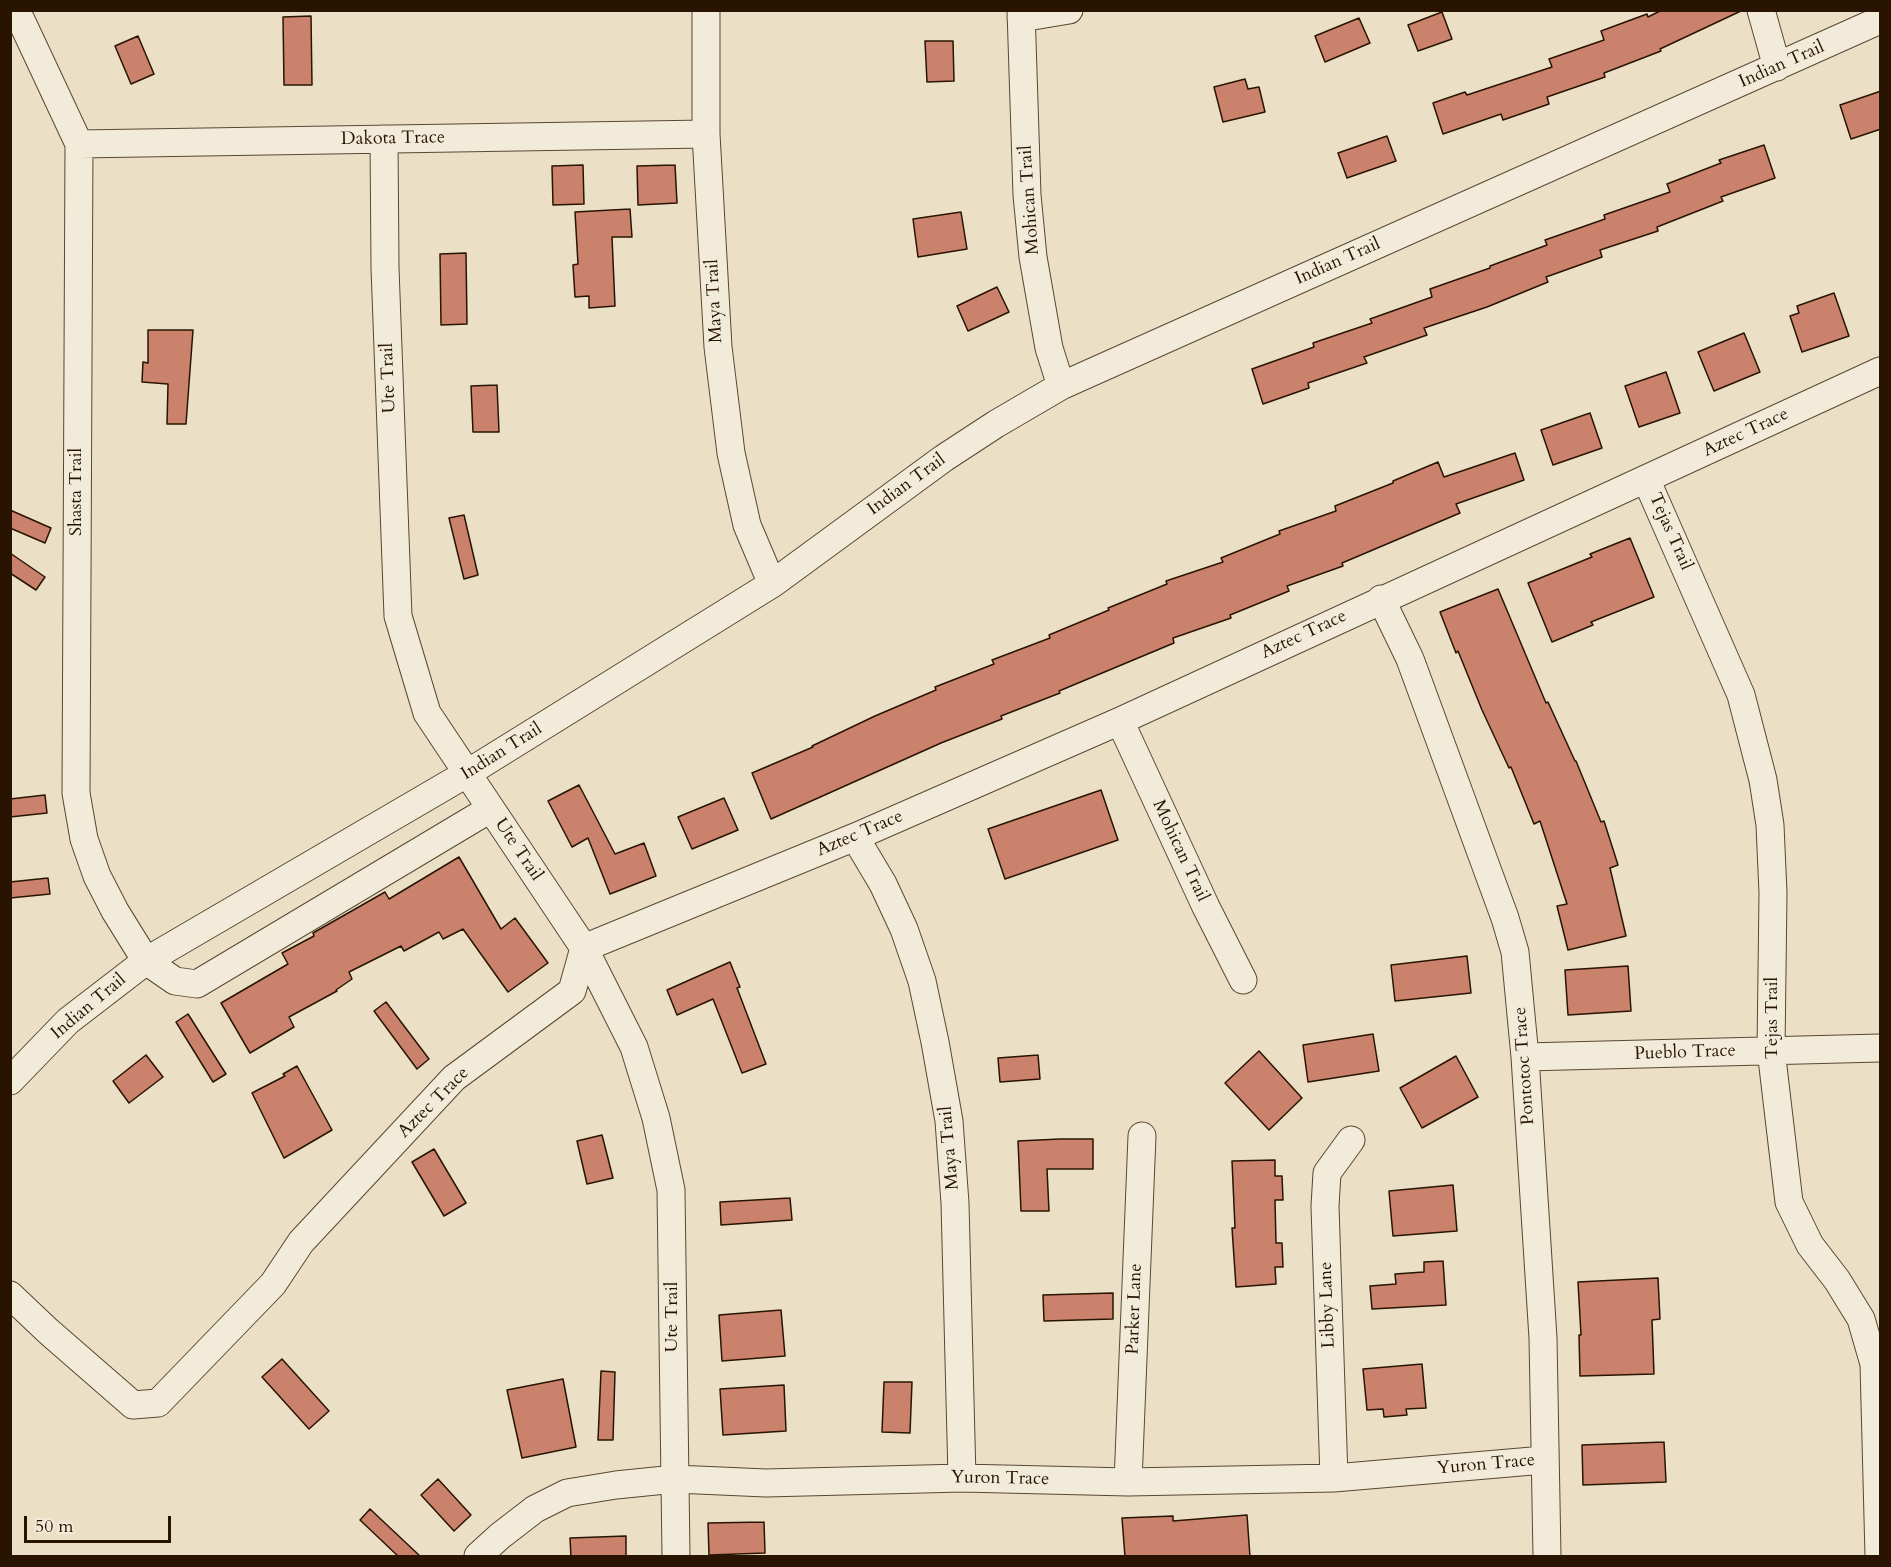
<!DOCTYPE html>
<html>
<head>
<meta charset="utf-8">
<style>
	body { margin:0 }
	#map { position:relative; width:1891px; height:1567px; overflow:hidden; background:#ebe0c6; font-family:Cardo,serif }
	canvas { display:block }
	.frame { position:absolute; inset:0; border:12px solid #281401; pointer-events:none }
	.scale { position:absolute; left:24px; top:1516px; width:147px; height:27px; box-sizing:border-box; border:3px solid #281401; border-top:0; padding-left:8px; font-size:18px; line-height:21px; white-space:nowrap; color:#281401; -webkit-text-stroke:4px #f2ebda; paint-order:stroke }
</style>
</head>
<body>
<div id="map">
<canvas width="1891" height="1567"></canvas>
<div class="frame"></div>
<div class="scale">50 m</div>
</div>
<script>
const ctx = document.querySelector('canvas').getContext('2d');
ctx.lineJoin = 'round';
function fill(path, color) { ctx.fillStyle = color; ctx.fill(path, 'evenodd'); }
const poly = rows => new Path2D(rows.map(r => 'M' + r).join(''));
function trace(path, color, width, dash) { ctx.strokeStyle = color; ctx.lineWidth = width; ctx.lineCap = dash ? 'butt' : 'round'; ctx.setLineDash(dash || []); ctx.stroke(path); }
function drawText(font, color, halo, rows, align = 'center') {
  ctx.font = font + ' Cardo,serif'; ctx.lineWidth = 4.5; ctx.setLineDash([]); ctx.textBaseline = 'middle'; ctx.strokeStyle = halo; ctx.fillStyle = color; for (const [text, x, y, turn = 0] of rows) {
    ctx.save(); ctx.translate(x, y); ctx.rotate((+turn || 0) * Math.PI / 180); ctx.textAlign = isNaN(turn) ? turn : align; if (halo) ctx.strokeText(text, 0, 0); ctx.fillText(text, 0, 0); ctx.restore();
  }
}
const building = poly([
	[1662,10,1743,10,1660,49,1661,51,1604,73,1605,77,1547,97,1549,104,1503,120,1501,114,1443,134,1433,103,1465,92,1467,95,1552,67,1549,59,1604,40,1601,31,1647,14,1648,17,1662,10],
	[1442,12,1452,39,1418,51,1408,25,1442,12],
	[311,16,312,85,284,85,283,17,311,16],
	[1359,18,1370,43,1325,62,1315,36,1359,18],
	[138,36,154,74,131,84,115,46,138,36],
	[925,41,953,41,954,81,927,82,925,41],
	[1245,79,1248,89,1259,87,1265,112,1223,122,1214,87,1245,79],
	[1881,91,1881,129,1851,139,1840,105,1881,91],
	[1387,136,1396,161,1347,178,1338,153,1387,136],
	[1764,145,1775,178,1721,197,1723,201,1657,227,1658,231,1600,250,1602,257,1546,277,1548,282,1487,307,1424,328,1427,335,1364,357,1367,363,1308,383,1309,388,1263,404,1252,369,1314,347,1313,343,1372,323,1370,319,1432,297,1430,289,1490,268,1490,266,1547,245,1545,240,1605,219,1604,215,1670,192,1667,184,1721,163,1719,160,1764,145],
	[583,165,584,204,553,205,552,166,583,165],
	[675,165,677,203,638,205,637,166,675,165],
	[630,209,632,237,612,237,615,306,589,308,589,296,575,297,573,265,578,264,575,212,630,209],
	[961,212,967,249,918,257,913,219,961,212],
	[466,253,467,324,441,325,440,254,466,253],
	[997,287,1009,312,968,331,957,306,997,287],
	[1834,293,1849,336,1802,352,1790,316,1799,313,1797,306,1834,293],
	[148,330,193,330,186,424,167,424,168,384,142,382,143,362,148,363,148,330],
	[1744,333,1760,372,1714,391,1698,352,1744,333],
	[1666,372,1680,413,1639,427,1625,386,1666,372],
	[497,385,499,432,473,432,471,386,497,385],
	[1590,413,1602,448,1553,465,1541,430,1590,413],
	[1515,453,1524,480,1456,504,1460,513,1342,563,1343,566,1287,586,1289,591,1230,615,1231,618,1173,638,1174,643,1059,691,1060,693,1001,716,1002,719,941,743,771,819,752,773,813,747,812,746,875,716,936,690,935,687,994,664,992,660,1050,638,1049,635,1109,610,1108,608,1167,584,1166,581,1223,562,1221,558,1280,534,1279,531,1336,511,1335,506,1393,483,1393,481,1438,462,1444,477,1515,453],
	[10,510,51,528,45,543,10,528,10,510],
	[464,515,478,575,464,579,449,518,464,515],
	[1630,538,1654,597,1591,622,1593,625,1552,642,1528,583,1592,557,1590,554,1630,538],
	[10,553,45,577,36,590,10,573,10,553],
	[1498,589,1546,703,1548,702,1575,761,1576,761,1601,822,1604,821,1618,865,1610,868,1626,936,1568,950,1557,906,1567,904,1540,821,1534,824,1511,767,1509,768,1482,710,1458,651,1456,653,1440,612,1498,589],
	[579,785,615,854,644,843,656,876,610,894,588,838,572,847,548,801,579,785],
	[1101,790,1118,840,1005,879,988,829,1101,790],
	[45,795,47,813,10,817,10,799,45,795],
	[724,798,738,830,692,849,678,817,724,798],
	[459,857,501,929,515,918,548,963,508,992,463,929,443,939,439,932,404,951,401,946,349,972,352,979,336,990,337,991,289,1017,294,1027,250,1053,221,1003,288,964,282,953,314,936,313,933,385,892,389,899,459,857],
	[48,878,50,894,10,898,10,882,48,878],
	[1467,956,1471,993,1395,1001,1391,965,1467,956],
	[730,962,740,987,737,988,766,1064,742,1073,713,999,677,1015,667,990,730,962],
	[1628,966,1631,1011,1568,1015,1565,970,1628,966],
	[386,1002,429,1059,417,1069,374,1011,386,1002],
	[188,1014,226,1074,213,1082,176,1022,188,1014],
	[1373,1034,1379,1071,1308,1082,1303,1045,1373,1034],
	[1259,1051,1302,1098,1269,1130,1225,1083,1259,1051],
	[146,1055,163,1077,129,1103,113,1081,146,1055],
	[1038,1055,1040,1079,1000,1082,998,1058,1038,1055],
	[1456,1056,1478,1097,1422,1128,1400,1088,1456,1056],
	[297,1066,332,1130,284,1158,252,1093,285,1076,283,1074,297,1066],
	[602,1135,613,1178,587,1184,577,1141,602,1135],
	[1060,1139,1093,1139,1093,1169,1047,1169,1049,1211,1021,1211,1018,1141,1060,1139],
	[434,1149,466,1203,444,1216,412,1162,434,1149],
	[1275,1160,1275,1176,1282,1176,1283,1200,1275,1200,1276,1243,1282,1243,1283,1267,1275,1267,1276,1284,1236,1287,1232,1228,1235,1228,1232,1161,1275,1160],
	[1453,1185,1457,1231,1393,1236,1389,1191,1453,1185],
	[790,1198,792,1220,721,1225,720,1202,790,1198],
	[1443,1261,1446,1305,1372,1309,1370,1286,1396,1284,1395,1274,1424,1272,1424,1262,1443,1261],
	[1658,1278,1660,1319,1652,1320,1654,1374,1580,1376,1579,1335,1581,1335,1578,1282,1658,1278],
	[1113,1293,1113,1319,1044,1321,1043,1295,1113,1293],
	[781,1310,785,1356,722,1361,719,1315,781,1310],
	[282,1359,329,1411,309,1429,262,1377,282,1359],
	[1422,1364,1426,1408,1406,1409,1407,1415,1384,1417,1383,1409,1367,1410,1363,1369,1422,1364],
	[601,1371,615,1372,613,1440,598,1440,601,1371],
	[563,1379,576,1447,522,1458,507,1390,563,1379],
	[884,1382,912,1382,910,1433,882,1432,884,1382],
	[784,1385,786,1431,723,1435,720,1389,784,1385],
	[1664,1442,1666,1482,1583,1485,1582,1445,1664,1442],
	[438,1479,471,1515,454,1531,421,1495,438,1479],
	[370,1509,421,1557,399,1557,360,1520,370,1509],
	[1247,1515,1250,1557,1125,1557,1122,1518,1173,1516,1173,1521,1247,1515],
	[764,1522,765,1553,709,1555,708,1523,764,1522],
	[626,1536,626,1557,571,1557,570,1538,626,1536]
]);
fill(building, '#cb826d');
trace(building, '#281401', 1.5);
const minor = poly([
	[706,10,706,134,718,347,731,453,747,525,772,584],
	[1021,10,1027,195,1033,257,1049,348,1061,386],
	[1761,10,1777,67],
	[1021,18,1069,10],
	[21,20,79,144,76,793,84,839,97,876,115,911,146,961,175,981,197,984,490,809],
	[384,139,385,268,398,616,427,713,584,948,634,1047,656,1118,671,1190,676,1556],
	[79,144,706,134],
	[1646,479,1741,695,1763,780,1770,825,1773,893,1771,1050,1789,1202,1810,1245,1837,1280,1861,1319,1874,1364,1879,1556],
	[1381,599,1410,659,1505,918,1515,952,1525,1057,1543,1338,1547,1556],
	[1120,721,1206,907,1243,980],
	[855,837,883,884,904,929,922,981,935,1042,949,1121,955,1203,962,1478],
	[1525,1057,1880,1048],
	[10,1081,68,1021,146,961,466,774,772,584,944,458,996,424,1061,386,1880,20],
	[10,1295,48,1331,133,1405,158,1403,273,1284,301,1242,454,1078,572,991,584,948,855,837,1120,721,1880,371],
	[1334,1478,1325,1206,1327,1173,1351,1140],
	[1128,1482,1142,1136],
	[478,1556,500,1536,535,1509,567,1493,616,1485,675,1479,766,1483,962,1478,1128,1482,1334,1478,1544,1460]
]);
trace(minor, '#594732', 29);
trace(minor, '#f2ebda', 27);
drawText('18px', '#281401', '#f2ebda', [
	["Indian Trail",1782,65,-24],
	["Dakota Trace",393,139,-1],
	["Mohican Trail",1030,200,-94],
	["Indian Trail",1338,262,-24],
	["Maya Trail",715,301,-93],
	["Ute Trail",389,378,-92],
	["Aztec Trace",1746,433,-25],
	["Indian Trail",907,485,-36],
	["Shasta Trail",77,492,-90],
	["Tejas Trail",1670,532,66],
	["Aztec Trace",1304,635,-25],
	["Indian Trail",502,752,-32],
	["Aztec Trace",860,834,-23],
	["Ute Trail",518,850,56],
	["Mohican Trail",1180,851,65],
	["Indian Trail",89,1007,-40],
	["Tejas Trail",1773,1018,-90],
	["Pueblo Trace",1685,1053,-2],
	["Pontotoc Trace",1525,1066,-94],
	["Aztec Trace",434,1103,-45],
	["Maya Trail",950,1148,-95],
	["Libby Lane",1328,1305,-92],
	["Parker Lane",1135,1309,-88],
	["Ute Trail",673,1317,-90],
	["Yuron Trace",1486,1465,-5],
	["Yuron Trace",1000,1479,1]
]);
</script>
</body>
</html>
